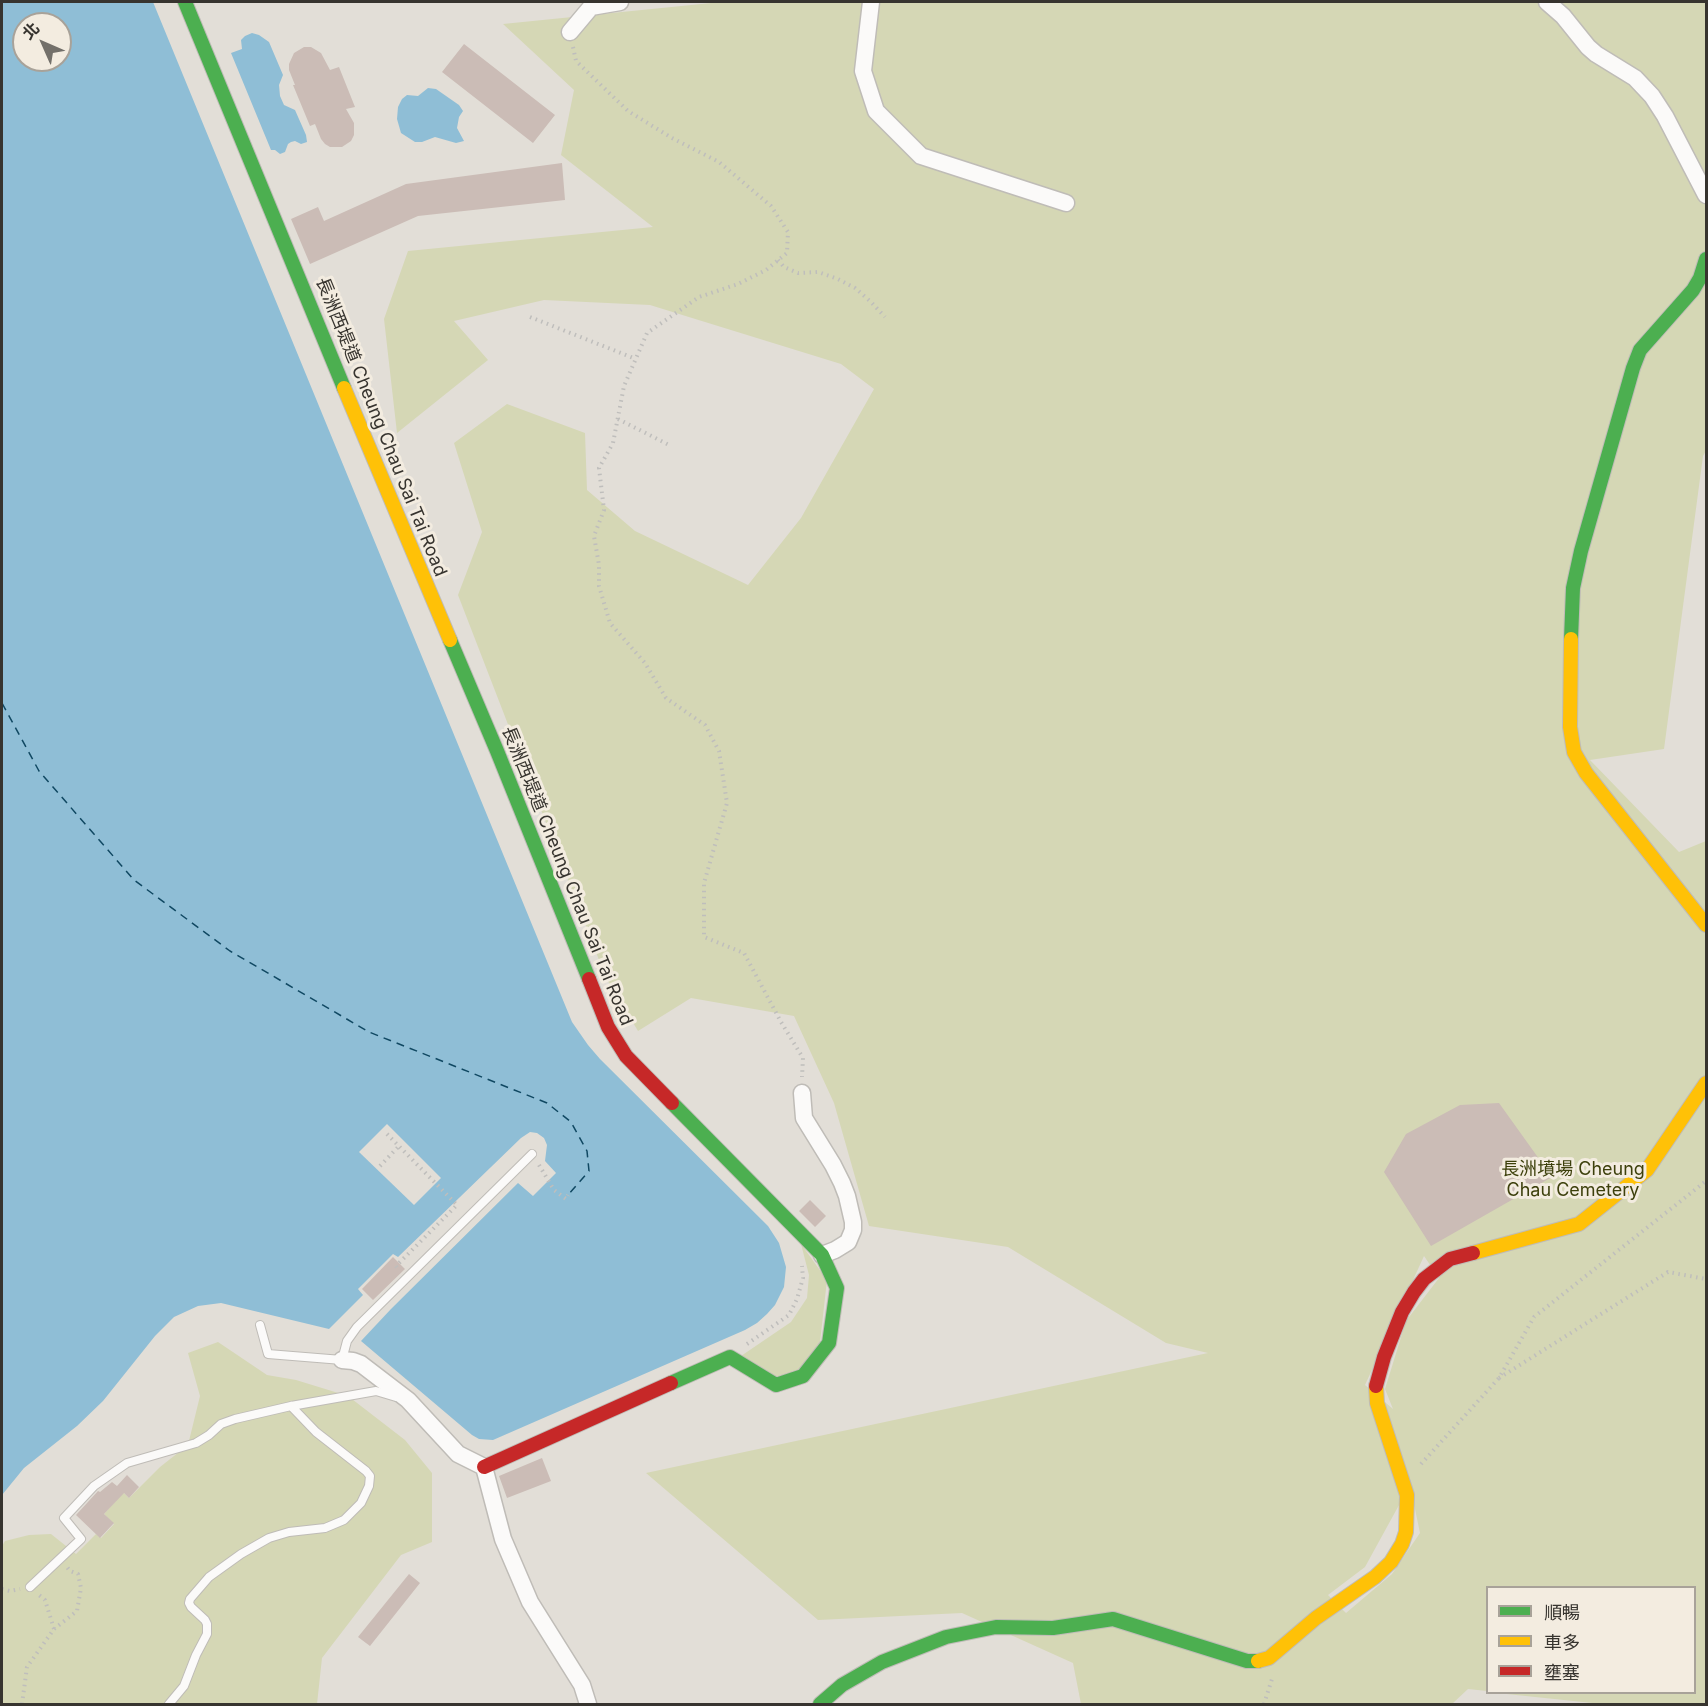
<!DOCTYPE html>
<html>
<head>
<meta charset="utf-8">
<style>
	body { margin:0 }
	#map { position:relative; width:1708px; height:1706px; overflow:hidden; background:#e2ded7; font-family:Inter,"Noto Sans TC",sans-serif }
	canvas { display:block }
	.frame { position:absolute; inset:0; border:3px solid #37342f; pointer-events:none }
	.legend { position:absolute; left:1486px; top:1586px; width:210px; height:108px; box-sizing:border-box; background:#f3ece0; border:2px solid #a8a299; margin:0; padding:8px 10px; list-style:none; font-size:18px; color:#37342f }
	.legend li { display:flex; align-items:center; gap:12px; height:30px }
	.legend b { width:30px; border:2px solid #a8a299 }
	.north { position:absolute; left:12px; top:12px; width:60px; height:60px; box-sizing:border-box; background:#f3ece0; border:2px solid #a8a299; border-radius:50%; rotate:315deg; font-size:16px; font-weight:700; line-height:24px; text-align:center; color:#37342f }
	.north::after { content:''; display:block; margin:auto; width:21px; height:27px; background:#73706a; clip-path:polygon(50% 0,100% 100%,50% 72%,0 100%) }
</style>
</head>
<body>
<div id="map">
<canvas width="1708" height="1706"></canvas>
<div class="frame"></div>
<ul class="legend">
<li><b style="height:8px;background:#4caf50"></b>順暢</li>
<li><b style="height:8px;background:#ffc107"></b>車多</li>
<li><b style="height:8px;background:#c62828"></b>壅塞</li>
</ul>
<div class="north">北</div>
</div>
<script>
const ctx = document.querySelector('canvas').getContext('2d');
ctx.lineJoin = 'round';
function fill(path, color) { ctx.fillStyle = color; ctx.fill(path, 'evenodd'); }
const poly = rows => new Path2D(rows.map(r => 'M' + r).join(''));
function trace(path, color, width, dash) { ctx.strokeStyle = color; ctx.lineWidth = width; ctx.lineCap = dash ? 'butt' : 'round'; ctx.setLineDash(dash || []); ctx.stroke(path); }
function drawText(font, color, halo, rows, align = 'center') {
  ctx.font = font + ' Inter,"Noto Sans TC",sans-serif'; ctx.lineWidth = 6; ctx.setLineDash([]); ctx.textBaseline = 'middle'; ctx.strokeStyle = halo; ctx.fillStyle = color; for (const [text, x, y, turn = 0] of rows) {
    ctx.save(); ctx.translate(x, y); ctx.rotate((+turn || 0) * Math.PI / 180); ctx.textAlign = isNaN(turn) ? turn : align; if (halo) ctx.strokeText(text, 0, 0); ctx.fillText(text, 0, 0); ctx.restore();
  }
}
fill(poly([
	[721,2,1706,2,1706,451,1703,456,1664,749,1590,760,1679,852,1706,841,1706,1704,1602,1704,1497,1693,1694,1692,1694,1588,1488,1588,1487,1691,1468,1689,1452,1704,1081,1704,1073,1663,962,1613,818,1620,646,1473,1208,1353,1166,1343,1008,1247,869,1226,834,1103,794,1016,691,998,638,1031,606,978,458,595,482,532,454,443,507,404,585,433,587,490,635,531,748,585,801,518,874,389,841,364,650,305,544,300,454,321,488,360,397,433,384,319,408,251,653,227,561,155,574,90,503,24],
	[1424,1256,1439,1278,1406,1321,1385,1389,1393,1409,1365,1385],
	[1410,1485,1420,1533,1392,1574,1346,1613,1328,1595,1365,1567],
	[801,1244,827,1280,820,1342,801,1370,775,1377,741,1356,791,1322,807,1298,809,1275],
	[218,1342,267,1375,296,1380,348,1396,405,1440,432,1473,432,1542,401,1555,322,1658,317,1704,2,1704,2,1546,5,1541,29,1535,51,1534,76,1554,96,1534,101,1538,114,1524,104,1514,123,1492,129,1498,160,1467,188,1445,200,1396,188,1353]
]), '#d5d7b5');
fill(poly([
	[2,2,153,2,572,1022,588,1045,600,1059,768,1226,779,1243,786,1267,784,1287,775,1305,767,1314,757,1323,745,1330,493,1440,479,1439,472,1435,361,1341,391,1309,518,1183,533,1196,556,1173,545,1161,547,1145,544,1138,537,1133,530,1132,521,1138,398,1257,393,1254,358,1289,363,1295,329,1329,221,1303,198,1306,174,1317,155,1336,103,1401,77,1426,24,1468,2,1495],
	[24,24,60,24,60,60,24,60],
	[252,33,259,35,269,42,283,75,279,85,280,96,284,105,295,110,306,135,307,142,301,144,295,141,291,142,288,144,285,152,280,154,275,150,271,150,231,53,242,49,241,40,245,36],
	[428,88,436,89,459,105,463,111,459,117,457,128,464,141,456,143,435,137,422,142,415,142,401,133,397,119,398,107,402,99,407,95,418,96]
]), '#8fbed6');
fill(poly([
	[387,1124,441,1178,414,1205,359,1152]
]), '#e2ded7');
trace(poly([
	[2,703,39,771,134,880,230,951,369,1032,547,1103,571,1122,587,1151,589,1171,568,1195]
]), '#104862', 1.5, [8, 6]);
fill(poly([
	[464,44,555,115,533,143,442,72],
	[304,47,311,47,321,53,330,70,339,67,355,107,346,109,354,123,354,135,351,141,342,147,330,147,325,144,321,139,315,124,310,126,293,85,295,85,289,70,289,64,294,53],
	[562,163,565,200,418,216,310,264,291,219,318,207,324,221,406,184],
	[1499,1103,1552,1177,1431,1246,1384,1172,1406,1134,1460,1105],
	[810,1200,826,1216,815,1227,799,1211],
	[393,1257,405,1269,373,1300,362,1289],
	[542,1458,551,1481,507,1498,499,1476],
	[127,1475,139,1487,129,1498,124,1493,104,1514,114,1523,100,1538,76,1515,98,1491,100,1492,112,1482,117,1486],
	[409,1574,420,1583,370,1646,358,1637]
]), '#cbbcb6');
const lane = poly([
	[260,1325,268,1354,342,1360,347,1341,357,1327,532,1154],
	[30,1587,81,1539,64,1518,94,1486,127,1463,196,1443,209,1435,221,1424,235,1419,291,1406,376,1391,396,1397],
	[169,1704,184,1686,196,1655,207,1634,207,1624,205,1620,191,1607,189,1603,190,1599,209,1577,241,1554,269,1538,289,1532,325,1528,344,1520,361,1503,369,1486,370,1476,366,1471,316,1432,291,1406]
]);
const street = poly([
	[871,2,863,71,876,111,921,156,1066,203],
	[1547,2,1563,16,1588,47,1596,54,1635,78,1652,96,1665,116,1706,195],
	[570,32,591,7,620,2],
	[802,1093,804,1118,833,1165,842,1183,847,1196,853,1222,853,1230,848,1242,835,1250,822,1255],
	[342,1360,353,1361,361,1364,408,1400,458,1454,484,1467,503,1539,530,1602,582,1685,588,1704]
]);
const fast = poly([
	[185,2,344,388],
	[1571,639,1573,588,1581,551,1633,368,1640,350,1693,290,1700,278,1706,259],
	[450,640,497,751,589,979],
	[671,1383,730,1357,776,1385,803,1376,829,1343,837,1288,822,1255,672,1103],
	[820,1704,842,1685,882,1662,946,1637,996,1627,1053,1628,1113,1619,1247,1661,1258,1661]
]);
const slow = poly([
	[344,388,450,640],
	[1571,639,1570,727,1574,752,1586,773,1706,925],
	[1473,1253,1579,1224,1647,1170,1706,1083],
	[1258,1661,1269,1658,1316,1618,1375,1577,1391,1562,1402,1544,1406,1532,1407,1495,1377,1403,1376,1386]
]);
const jam = poly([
	[589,979,608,1027,626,1056,672,1103],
	[1376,1386,1384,1357,1402,1312,1414,1292,1424,1279,1450,1259,1473,1253],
	[484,1467,671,1383]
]);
trace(lane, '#bfbcb7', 10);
trace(street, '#bfbcb7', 19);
trace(fast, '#bfbcb7', 16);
trace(slow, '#bfbcb7', 16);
trace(jam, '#bfbcb7', 16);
trace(poly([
	[573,47,576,61,628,111,672,138,719,162,771,206,788,232,787,253,766,270,738,284,699,297,647,333,624,386,613,443,599,468,604,510,594,536,599,565,599,586,610,623,645,663,666,698,705,725,719,751,727,803,704,883,704,937,744,953,781,1022,803,1058,802,1077],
	[778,260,784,267,798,273,818,272,838,279,855,288,871,302,885,317],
	[530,317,636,359],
	[618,419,671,446],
	[387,1134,457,1205,396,1266,398,1269],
	[539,1165,554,1190,566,1199,568,1195],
	[380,1166,399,1146],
	[747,1344,789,1315,797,1299,803,1278,802,1266],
	[1499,1378,1668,1272,1706,1279],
	[1421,1464,1499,1378,1534,1317,1706,1181],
	[2,1589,10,1591,20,1589],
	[54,1629,77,1611,81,1588,78,1574,70,1571,67,1567],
	[22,1704,27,1667,54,1629,45,1600,39,1595],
	[1264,1704,1272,1679]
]), '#bfbebc', 4, [1.5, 4.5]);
trace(lane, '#fbfaf9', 8);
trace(street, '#fbfaf9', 16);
trace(fast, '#4caf50', 14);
trace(slow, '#ffc107', 14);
trace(jam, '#c62828', 14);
drawText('18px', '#37342f', '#f3ece0', [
	["長洲西堤道 Cheung Chau Sai Tai Road",381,427,68],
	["長洲西堤道 Cheung Chau Sai Tai Road",567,876,68]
]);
drawText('18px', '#3d400c', '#f3ece0', [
	["長洲墳場 Cheung",1573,1170],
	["Chau Cemetery",1573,1191]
]);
</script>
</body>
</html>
